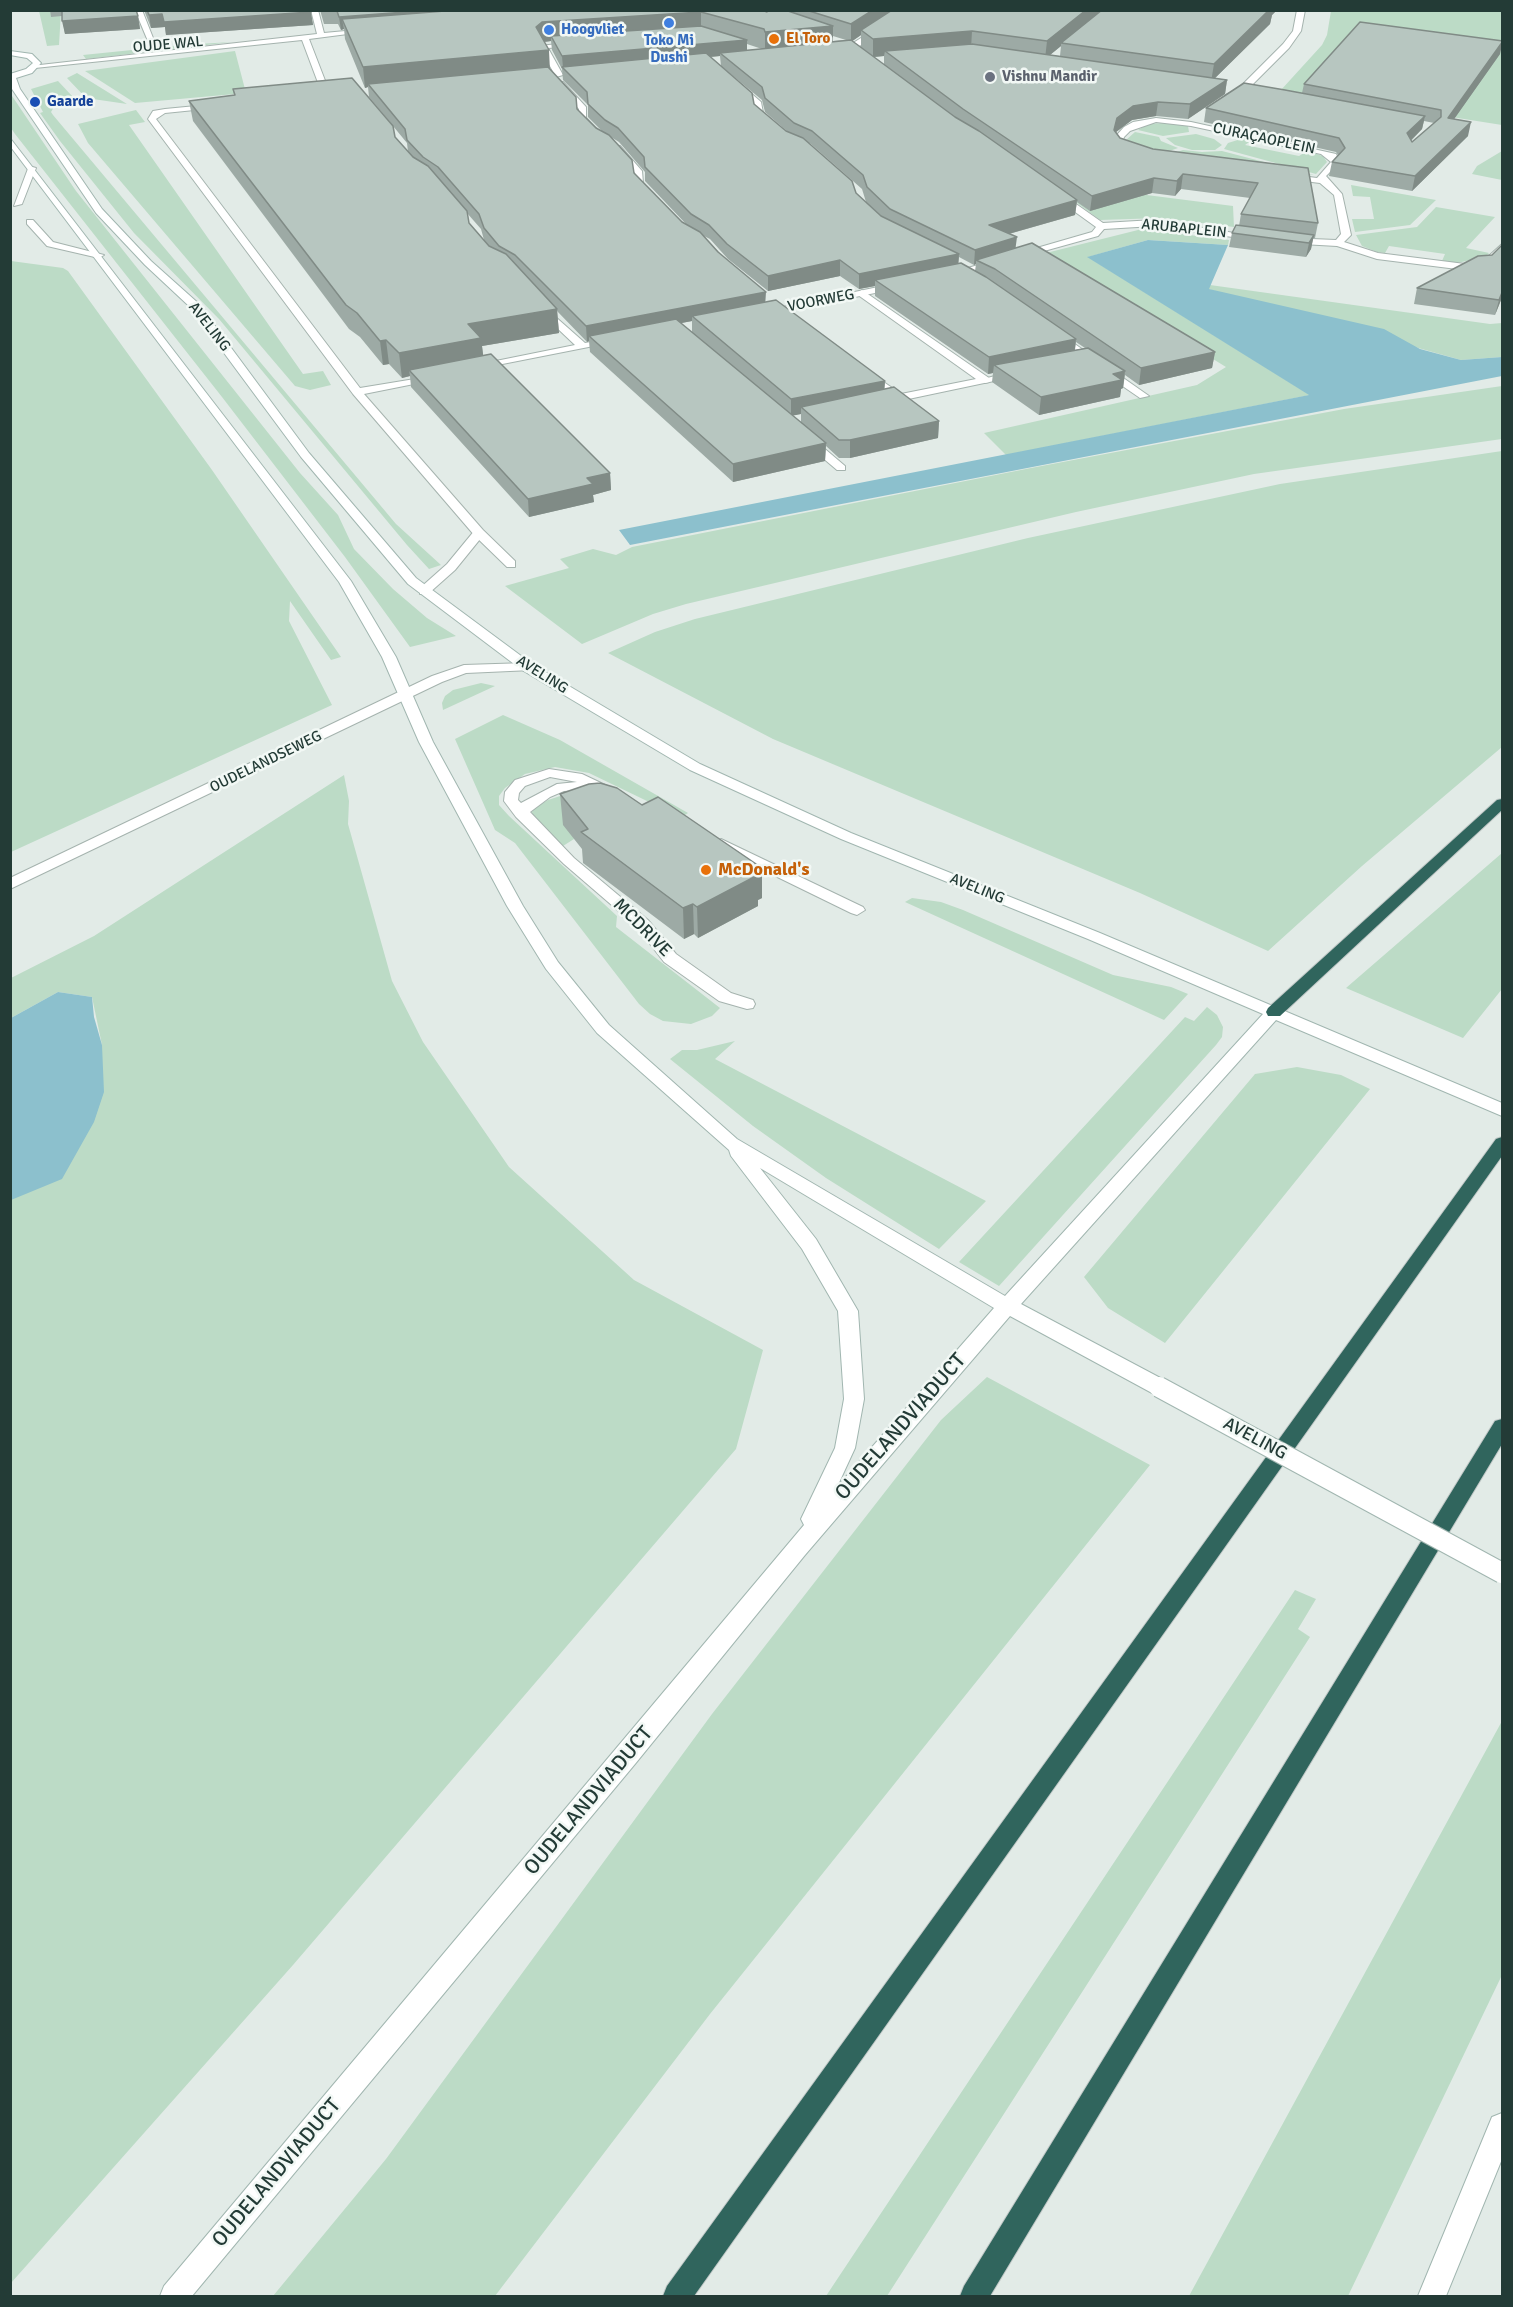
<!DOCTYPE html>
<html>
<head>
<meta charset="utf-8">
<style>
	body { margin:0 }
	#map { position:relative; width:1513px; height:2307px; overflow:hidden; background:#e2ebe7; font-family:Signika,sans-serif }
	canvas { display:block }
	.frame { position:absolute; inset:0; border:12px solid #233b36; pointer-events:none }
</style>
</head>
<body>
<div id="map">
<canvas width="1513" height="2307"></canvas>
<div class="frame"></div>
</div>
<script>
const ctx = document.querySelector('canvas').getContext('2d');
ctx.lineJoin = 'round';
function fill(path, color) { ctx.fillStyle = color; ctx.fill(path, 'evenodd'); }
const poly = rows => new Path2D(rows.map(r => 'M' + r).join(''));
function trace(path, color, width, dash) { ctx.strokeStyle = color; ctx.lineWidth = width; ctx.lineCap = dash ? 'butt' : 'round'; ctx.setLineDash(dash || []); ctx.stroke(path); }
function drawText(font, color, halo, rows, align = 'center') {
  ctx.font = font + ' Signika,sans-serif'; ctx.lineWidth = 5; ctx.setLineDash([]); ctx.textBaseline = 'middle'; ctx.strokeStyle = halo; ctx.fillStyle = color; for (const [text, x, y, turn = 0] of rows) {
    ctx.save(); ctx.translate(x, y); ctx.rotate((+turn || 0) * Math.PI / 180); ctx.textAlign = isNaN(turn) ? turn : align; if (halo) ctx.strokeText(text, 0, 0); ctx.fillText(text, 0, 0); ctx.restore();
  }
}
fill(poly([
	[39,11,61,11,59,45,47,46],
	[1331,11,1502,11,1502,125,1281,90,1322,45,1327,35],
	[232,42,86,59,83,55,181,45],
	[235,51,246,93,135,103,85,71],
	[77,73,127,104,86,98,67,78],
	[58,81,73,97,54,107,51,112,53,115,396,524,441,565,429,569,407,545,219,319,134,233,60,141,40,113,43,112,31,89],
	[10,93,76,191,300,473,338,515,354,549,393,589,427,618,456,636,410,647,345,557,222,397,15,134,11,128],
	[136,110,145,122,129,125,303,374,323,371,331,385,310,390,295,386,88,143,78,124],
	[1163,123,1188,126,1189,132,1163,136,1138,130,1148,124],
	[1135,132,1159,137,1161,141,1178,148,1152,157,1127,144,1126,140],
	[1196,134,1214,139,1222,145,1215,150,1192,150,1175,145,1166,138],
	[1244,138,1252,140,1245,145,1299,156,1307,151,1323,156,1327,162,1316,174,1224,149,1228,143],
	[1183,150,1202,152,1222,151,1314,175,1159,158],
	[1502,151,1502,180,1472,174,1477,166],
	[1351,185,1436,200,1410,225,1355,232,1352,219,1374,219,1370,197,1353,196],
	[1076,186,1233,206,1234,227,1161,218,1100,220,1061,191],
	[1436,207,1495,217,1466,248,1489,253,1485,257,1457,263,1442,261,1445,254,1389,246,1385,253,1377,252,1362,246,1356,235,1417,227],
	[1142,229,1229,240,1228,245,1148,240,1088,257,1310,395,1006,455,984,433,1197,385,1226,367,1042,254],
	[11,261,63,268,68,271,212,470,341,657,331,660,290,601,289,621,332,705,11,852],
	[1210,285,1490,324,1502,323,1502,357,1461,360,1208,289],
	[1502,386,1502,439,1254,474,1076,512,686,604,653,614,582,644,505,586,569,568,560,559,593,549,616,555,632,547,1031,468,1344,409],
	[1502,451,1502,747,1362,866,1268,951,1140,893,773,739,608,653,655,632,695,619,1028,538,1280,484],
	[481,683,495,686,443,710,442,703,445,696,453,690],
	[503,715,560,740,688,813,682,817,676,815,589,773,555,767,525,774,505,788,499,796,499,805,509,816,617,916,616,927,720,1008,712,1016,691,1024,663,1021,650,1014,639,1004,515,843,495,830,455,739],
	[344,775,349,801,348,824,392,981,423,1042,509,1167,634,1280,763,1350,736,1449,293,1965,11,2283,11,1200,102,1045,92,997,58,992,11,1018,11,978,94,936],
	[569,793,574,839,563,846,533,817,532,812,534,808,548,800],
	[1502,853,1502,989,1463,1038,1346,988],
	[912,898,941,902,963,910,1113,975,1171,987,1188,994,1164,1020,905,902],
	[1207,1007,1217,1015,1223,1027,1222,1037,1216,1045,999,1286,959,1262,1185,1017,1194,1021],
	[735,1041,715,1059,986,1201,939,1249,826,1178,753,1126,670,1059,682,1050,697,1050],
	[1297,1067,1341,1075,1370,1089,1165,1343,1108,1308,1084,1277,1255,1074],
	[987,1377,1150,1465,710,2014,495,2296,273,2296,386,2159,712,1714,941,1420],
	[1295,1590,1316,1599,1298,1629,1310,1637,887,2296,826,2296],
	[1502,1721,1502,1975,1348,2296,1189,2296]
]), '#bcdbc6');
fill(poly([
	[1148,240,1228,245,1209,289,1384,329,1420,349,1461,360,1502,357,1502,376,630,545,619,530,1309,395,1087,257],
	[58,992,92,997,94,1017,102,1045,104,1092,94,1122,62,1179,11,1200,11,1018]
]), '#8cc0cd');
const service = poly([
	[29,166,36,168,22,204,14,206,29,166],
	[27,220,33,220,53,242,104,255,99,258,47,246,27,224,27,220],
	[479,529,485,533,455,570,428,594,420,594,420,588,447,564,475,530,479,529],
	[549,769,582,774,622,793,615,797,594,789,564,791,550,797,530,812,574,858,648,920,676,954,731,993,753,1000,755,1004,753,1008,747,1009,719,1001,664,962,636,926,564,864,516,817,504,801,505,792,515,780,549,769],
	[550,777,577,782,557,784,521,803,518,800,519,793,525,786,550,777],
	[721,839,863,907,865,910,857,915,851,913,716,847,713,844,721,839]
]);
const pedestrian = poly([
	[862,290,989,378,989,382,899,401,861,376,861,372,869,372,901,394,976,379,858,295,857,293,862,290]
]);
const minor = poly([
	[135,10,142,10,157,48,150,46,135,10],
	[311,10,318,10,324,33,367,29,371,31,309,39,331,96,327,98,323,96,302,40,35,68,31,66,317,34,311,10],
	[905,10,914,10,855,49,833,52,829,50,850,45,905,10],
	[1297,10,1305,10,1301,31,1289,48,1244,93,1226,99,1226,95,1238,89,1283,44,1293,31,1297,10],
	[577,42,574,46,548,48,563,75,556,77,539,46,577,42],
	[557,82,563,82,586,107,586,118,598,130,598,134,592,134,579,121,579,109,557,86,557,82],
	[732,82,738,82,761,102,763,113,775,123,775,127,769,127,756,116,754,105,732,86,732,82],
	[217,104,214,108,165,113,156,119,360,388,439,375,439,379,364,394,483,530,515,561,515,567,507,567,475,536,353,394,148,119,153,111,165,109,217,104],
	[1156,118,1191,122,1336,154,1340,162,1326,176,1342,194,1351,235,1344,242,1378,253,1465,264,1481,263,1502,244,1502,252,1487,268,1465,270,1377,259,1337,246,1284,243,1282,241,1287,238,1336,240,1341,234,1334,195,1320,183,1151,162,1119,151,1114,143,1116,136,1124,127,1133,122,1156,118],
	[1156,122,1191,126,1321,154,1331,162,1317,178,1152,157,1125,147,1122,143,1124,137,1130,131,1156,122],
	[614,146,620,146,642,171,643,183,655,195,655,199,649,199,636,185,635,173,614,150,614,146],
	[1053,192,1059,192,1103,223,1154,220,1259,237,1254,240,1154,226,1104,229,1098,236,947,278,947,274,1092,232,1096,227,1053,196,1053,192],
	[897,283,900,284,900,288,765,315,760,312,897,283],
	[542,305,585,343,614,338,619,341,472,370,471,368,476,365,575,345,538,310,537,308,542,305],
	[1051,333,1059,333,1149,396,1140,398,1051,337,1051,333],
	[1017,370,1022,373,1021,375,985,383,980,380,1017,370],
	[804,438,812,438,845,466,845,470,837,470,804,442,804,438]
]);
const tertiary = poly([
	[527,663,532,664,532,670,466,673,442,682,10,889,10,878,432,676,464,665,527,663]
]);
const secondary = poly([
	[10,51,32,54,41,63,32,73,16,78,20,89,102,209,151,261,198,303,309,453,416,578,532,664,700,764,851,833,1100,933,1502,1103,1502,1116,1276,1020,1021,1304,1166,1381,1169,1387,1166,1393,1159,1395,1152,1393,1010,1316,805,1555,635,1764,192,2296,160,2296,164,2286,804,1525,801,1519,835,1448,844,1399,838,1311,802,1249,731,1156,729,1150,597,1033,546,969,507,906,419,742,382,657,339,582,10,146,10,138,351,581,396,657,433,742,523,906,558,962,609,1025,737,1139,1005,1296,1263,1014,1088,939,841,839,690,770,522,670,408,584,301,457,190,307,145,265,96,213,12,89,10,74,26,69,33,63,27,58,10,55,10,51],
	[760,1168,994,1308,837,1487,855,1448,864,1399,858,1311,816,1239,760,1168],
	[1502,2113,1502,2159,1446,2296,1418,2296,1492,2117,1502,2113]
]);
const motorway = poly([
	[1502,799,1502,810,1280,1016,1268,1016,1266,1012,1268,1008,1497,800,1502,799],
	[1502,1137,1502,1156,694,2296,663,2296,667,2286,1496,1139,1502,1137],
	[1502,1419,1502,1444,990,2296,960,2296,964,2286,1495,1421,1502,1419]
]);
trace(service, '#a5b3ae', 2);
trace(pedestrian, '#a5b3ae', 2);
trace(minor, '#a5b3ae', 2);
trace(tertiary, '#a5b3ae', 2);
trace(secondary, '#a1b6b0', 2);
trace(motorway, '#c1c8c7', 2);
fill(service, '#fff');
fill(pedestrian, '#fff');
fill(minor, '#fff');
fill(tertiary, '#fff');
fill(secondary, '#fff');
fill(motorway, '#30655d');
const secondaryBridge = poly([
	[1159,1387,1502,1573]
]);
trace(secondaryBridge, '#a1b6b0', 22, []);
trace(secondaryBridge, '#fff', 20);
fill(poly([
	[50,10,136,10,138,16,140,29,65,34,62,16,51,17],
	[144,10,310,10,313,25,166,35,165,27,151,28],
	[320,10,762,10,767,12,768,10,1277,10,1272,15,1270,24,1215,78,1227,80,1225,94,1188,119,1156,116,1132,120,1116,132,1120,138,1153,149,1308,168,1318,223,1315,238,1313,238,1311,249,1306,257,1229,247,1232,233,1239,226,1241,214,1250,198,1181,189,1175,196,1152,193,1090,211,1077,202,1075,215,1009,234,1016,248,1215,352,1212,368,1139,385,1125,375,1123,388,1121,389,1120,397,1039,415,992,382,993,373,988,374,875,296,875,286,859,289,840,276,768,291,728,259,710,239,704,236,765,302,885,381,884,389,939,421,938,438,850,458,839,458,826,446,825,461,733,482,590,352,589,341,587,342,557,311,559,333,482,346,483,356,610,473,611,490,593,495,594,502,529,517,411,387,410,376,402,378,389,364,383,365,360,337,349,329,193,121,189,101,234,95,233,89,391,123,369,97,368,87,365,88,345,39,344,29,341,30,338,24,324,24],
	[861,35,861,47,852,41],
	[833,36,846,40,833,41],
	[551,41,552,50,562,69,563,80,588,105,588,117,603,132,596,128,577,109,550,70,544,42],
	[747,44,762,49,747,50],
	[1061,46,1060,56,1050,55],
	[720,56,721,66,762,100,765,112,788,132,786,131,754,104,710,57],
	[884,56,884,65,874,57],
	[393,126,407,143,408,152,395,137],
	[611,137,619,142,645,172,645,181,687,225,682,222,634,173],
	[809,143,811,144,862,189,866,202,856,193],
	[467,213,481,229,484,240,469,223],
	[959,257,974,265,976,264,975,271,958,264],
	[692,321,692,332,681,323],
	[1076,342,1085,348,1075,350],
	[801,414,801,423,792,415],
	[1500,54,1454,119,1468,136,1412,191,1329,176,1332,162,1338,155,1336,152,1204,122,1206,108,1302,93,1304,84],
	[1424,121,1434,123,1412,142,1411,141,1422,129],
	[1503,244,1503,295,1495,315,1414,304,1417,288,1492,255],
	[560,794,762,898,758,900,758,906,698,938,694,934,684,939,583,863,582,849,563,825]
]), '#9daaa5');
fill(poly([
	[432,10,629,10,342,19,344,29,341,30,339,17],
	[873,10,900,10,861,30,861,35,851,42,851,24],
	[1086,10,1106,10,1061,43,1061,46,1045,59,1047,41],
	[1265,10,1277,10,1272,15,1270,24,1211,82,1214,64],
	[311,12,313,25,166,35,165,27,151,28,149,15,162,14],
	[701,12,701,32,551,36,551,41,543,42,536,27,542,22],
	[138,16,140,29,65,34,62,21],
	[833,26,833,46,765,53,765,32],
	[972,31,971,49,885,51,884,56,873,57,873,39],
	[747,40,747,54,720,53,720,56,566,70,563,68,562,56],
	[1503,41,1500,54,1445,132,1448,118],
	[549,50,550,71,368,84,368,87,365,88,363,67],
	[1227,80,1225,94,1188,119,1190,104],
	[1158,102,1156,116,1132,120,1116,132,1114,130,1117,118,1133,106],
	[1425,116,1422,129,1404,147,1407,133],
	[1471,122,1468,136,1412,191,1415,176],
	[1183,174,1181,189,1175,196,1177,181],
	[1154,178,1152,193,1090,211,1092,196],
	[1077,200,1075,215,987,240,989,225],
	[1314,235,1311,249,1306,257,1309,243],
	[1017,237,1015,252,976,260,976,264,974,265,975,250],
	[959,254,958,269,875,280,875,286,859,289,859,274],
	[840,260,840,276,768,291,768,276],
	[1503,290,1503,295,1495,315,1499,300],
	[766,292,765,307,692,316,692,321,594,340,589,336,589,341,587,342,586,326],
	[557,309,559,333,482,346,484,362,409,370,410,376,402,378,399,353,468,324],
	[1076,339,1074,356,994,365,993,373,988,374,989,357],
	[386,340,389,364,383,365,380,341],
	[1215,352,1212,368,1139,385,1141,368],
	[1125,371,1123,388,1121,389,1120,397,1039,415,1041,397,1113,374],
	[885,381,884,397,801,407,801,414,791,416,791,399],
	[939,421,938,438,850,458,850,440],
	[826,443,825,461,733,482,733,464],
	[610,473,611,490,593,495,594,502,529,517,528,499,587,478],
	[762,868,762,898,758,900,758,906,698,938,697,907],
	[693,904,694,934,684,939,683,908]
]), '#808b86');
const building = poly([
	[62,10,136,10,138,16,62,21,62,10],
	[147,10,310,10,311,12,164,22,162,14,149,15,147,10],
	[322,10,432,10,339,17,337,11,322,11,322,10],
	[458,10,762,10,767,12,768,10,785,10,833,26,765,32,764,29,701,12,542,22,536,27,549,50,363,67,342,19,458,10],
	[806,10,873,10,851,24,806,10],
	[892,10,1086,10,1047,41,972,31,873,39,861,30,892,10],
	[1102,10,1269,10,1214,64,1061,43,1102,10],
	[1360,22,1503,41,1448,118,1471,122,1415,176,1332,162,1345,148,1339,138,1206,108,1244,83,1285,90,1425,116,1407,133,1412,142,1441,117,1441,110,1304,84,1360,22],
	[701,26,747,40,562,56,551,36,701,26],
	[851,40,955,117,979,131,1077,200,989,225,1017,237,975,250,890,209,867,187,863,175,812,131,794,123,765,98,762,87,720,53,851,40],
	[972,44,1227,80,1190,104,1158,102,1133,106,1117,118,1114,130,1120,138,1153,149,1308,168,1318,223,1241,214,1258,183,1183,174,1177,181,1154,178,1092,196,963,109,885,51,972,44],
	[706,53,752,93,754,104,786,131,803,138,852,181,856,193,881,216,959,254,859,274,840,260,768,276,727,244,709,225,691,214,645,167,644,157,618,128,605,120,588,104,587,92,562,67,706,53],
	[548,67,576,97,577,109,596,128,609,135,632,160,634,173,682,222,700,232,718,252,766,292,586,326,515,255,499,246,484,228,479,214,438,167,423,157,407,140,405,129,368,84,548,67],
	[352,78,393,126,395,137,413,157,428,166,467,211,469,223,489,246,506,254,557,309,468,324,481,338,399,353,386,340,380,341,357,313,346,305,189,101,235,95,233,89,352,78],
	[1236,225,1314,235,1309,243,1232,233,1236,225],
	[1032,243,1215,352,1141,368,995,269,976,260,1032,243],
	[1503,244,1503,290,1499,300,1417,288,1478,256,1492,255,1503,244],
	[961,263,986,277,1076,339,989,357,875,280,961,263],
	[776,300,885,381,791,399,692,316,776,300],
	[676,319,826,443,733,464,589,336,676,319],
	[1088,348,1125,371,1113,374,1122,380,1041,397,994,365,1088,348],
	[491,354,610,473,587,478,593,484,528,499,409,370,491,354],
	[894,387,939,421,850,440,839,440,801,407,894,387],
	[600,783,617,788,642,805,658,797,762,868,754,872,758,875,697,907,693,904,683,908,581,832,588,829,560,794,589,784,600,783]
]);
fill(building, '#b7c6c0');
trace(building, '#808b86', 1.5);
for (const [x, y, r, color] of [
	[669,23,6,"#3f7fe0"],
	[549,30,6,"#3f7fe0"],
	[774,39,6,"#e8710a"],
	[990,77,6,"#6b7280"],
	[35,102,6,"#1a4fb4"],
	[706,870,6,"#e8710a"]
]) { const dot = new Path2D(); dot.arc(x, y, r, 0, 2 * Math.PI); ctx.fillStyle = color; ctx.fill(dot); trace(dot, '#f2f8f5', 2); }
drawText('bold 15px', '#366cbe', '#f2f8f5', [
	["Hoogvliet",561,30],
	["Toko Mi",669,41,"center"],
	["Dushi",669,58,"center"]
], 'left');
drawText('bold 15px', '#c56008', '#f2f8f5', [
	["El Toro",786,39]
], 'left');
drawText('15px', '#233b36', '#f2f8f5', [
	["OUDE WAL",168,45,-5],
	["CURAÇAOPLEIN",1264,139,12],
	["ARUBAPLEIN",1184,229,6],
	["VOORWEG",821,301,-11],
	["AVELING",209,327,52],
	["AVELING",542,675,32],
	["OUDELANDSEWEG",266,762,-26],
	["AVELING",977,889,22]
]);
drawText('bold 15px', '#5b616d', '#f2f8f5', [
	["Vishnu Mandir",1002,77]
], 'left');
drawText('bold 15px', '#164399', '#f2f8f5', [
	["Gaarde",47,102]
], 'left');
drawText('bold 18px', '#c56008', '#f2f8f5', [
	["McDonald's",718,870]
], 'left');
drawText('18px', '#233b36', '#f2f8f5', [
	["MCDRIVE",642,928,45],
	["AVELING",1255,1439,28]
]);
drawText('21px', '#233b36', '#f2f8f5', [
	["OUDELANDVIADUCT",901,1427,-49],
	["OUDELANDVIADUCT",589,1801,-50],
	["OUDELANDVIADUCT",277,2173,-50]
]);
</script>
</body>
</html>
